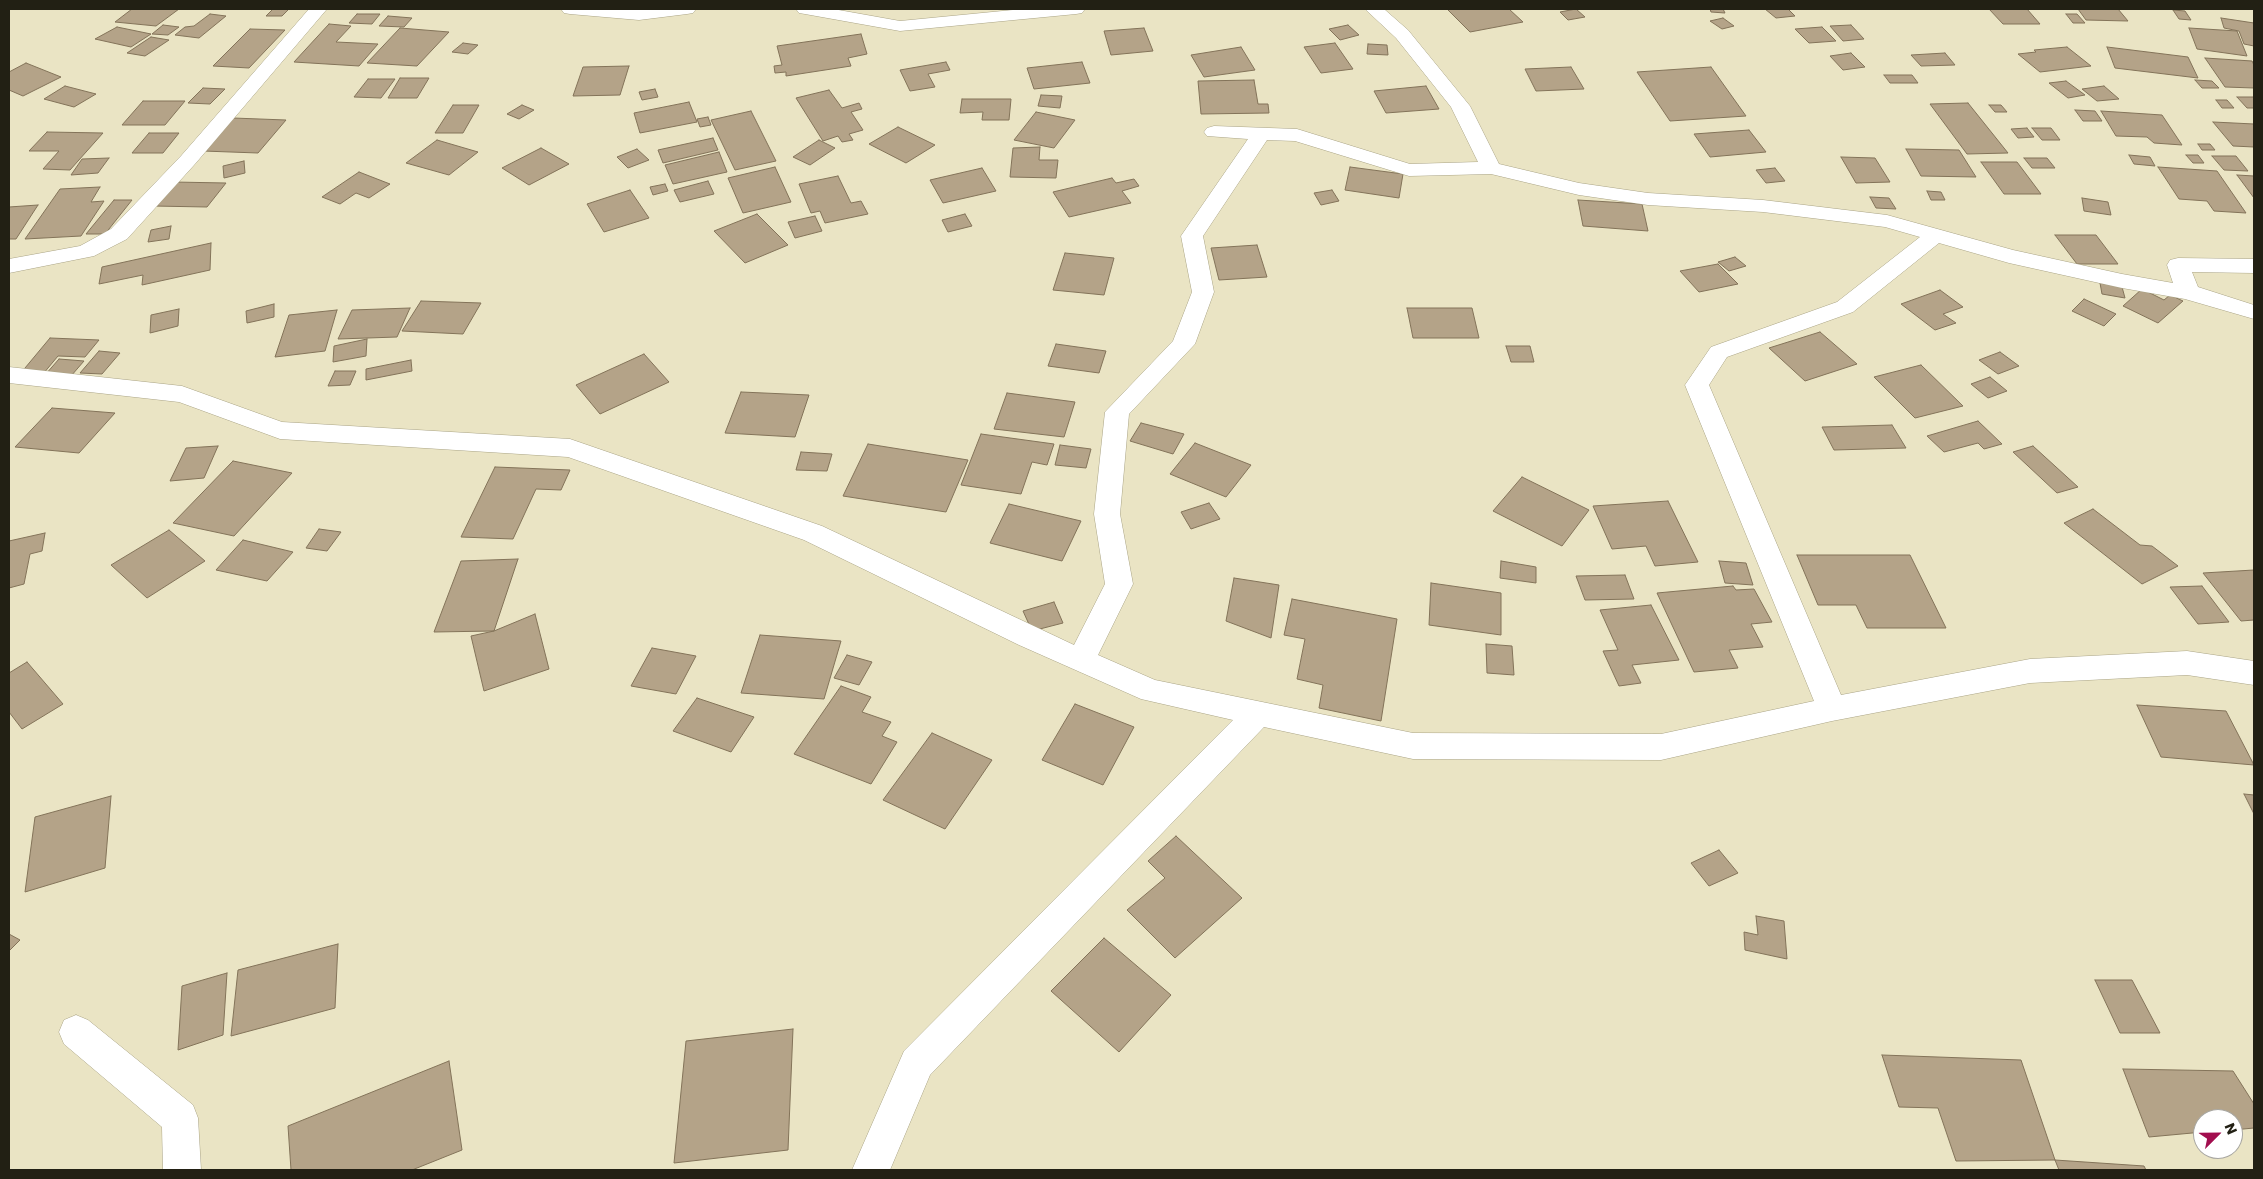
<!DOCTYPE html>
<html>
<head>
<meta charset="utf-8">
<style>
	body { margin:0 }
	#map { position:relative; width:2263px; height:1179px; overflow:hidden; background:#eae4c4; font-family:Poppins,sans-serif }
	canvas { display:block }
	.frame { position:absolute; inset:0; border:10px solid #222014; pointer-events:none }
	.north { position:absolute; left:2193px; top:1109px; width:50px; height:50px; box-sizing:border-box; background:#fff; border:1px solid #a7a6a1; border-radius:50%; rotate:67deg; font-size:14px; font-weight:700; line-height:20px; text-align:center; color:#222014 }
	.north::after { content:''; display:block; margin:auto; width:18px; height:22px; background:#a20e4f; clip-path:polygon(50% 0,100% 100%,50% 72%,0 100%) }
</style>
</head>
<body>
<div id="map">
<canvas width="2263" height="1179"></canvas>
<div class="frame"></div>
<div class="north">N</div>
</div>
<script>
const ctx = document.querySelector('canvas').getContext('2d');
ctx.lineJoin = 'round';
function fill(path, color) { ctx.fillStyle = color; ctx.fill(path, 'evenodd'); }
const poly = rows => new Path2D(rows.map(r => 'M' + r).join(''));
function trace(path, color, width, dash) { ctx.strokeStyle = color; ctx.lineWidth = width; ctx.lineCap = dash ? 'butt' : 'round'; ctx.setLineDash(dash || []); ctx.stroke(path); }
const building = poly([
	[132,9,179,9,156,26,115,22,132,9],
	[273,9,289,9,282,16,266,16,273,9],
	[1447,9,1509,9,1523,22,1470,32,1447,9],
	[1576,9,1585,17,1568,20,1560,12,1576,9],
	[1710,9,1723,9,1725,13,1711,12,1710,9],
	[1765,9,1788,9,1795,16,1776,18,1765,9],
	[1989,9,2027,9,2040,24,2003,24,1989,9],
	[2078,9,2118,9,2128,21,2086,20,2078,9],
	[2173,10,2185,11,2191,20,2179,19,2173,10],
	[210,14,226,16,199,38,175,35,185,27,194,26,210,14],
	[357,14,380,14,372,24,349,23,357,14],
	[2066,14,2077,14,2085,23,2073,23,2066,14],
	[388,16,412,18,404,27,379,26,388,16],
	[1723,18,1734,26,1722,29,1710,21,1723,18],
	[2221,18,2254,23,2254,46,2244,44,2239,31,2224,28,2221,18],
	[329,24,351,26,336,42,378,44,359,66,294,62,329,24],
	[163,25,179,27,168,35,152,34,163,25],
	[1348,25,1359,35,1340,40,1329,29,1348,25],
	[1851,25,1864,39,1843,41,1830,26,1851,25],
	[117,27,151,34,131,47,95,39,117,27],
	[1822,27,1836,41,1809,43,1795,29,1822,27],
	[400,28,449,32,417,66,367,63,400,28],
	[1144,28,1153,51,1111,55,1104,31,1144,28],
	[2189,28,2237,31,2247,56,2197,49,2189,28],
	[250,29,285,30,249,68,213,66,250,29],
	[861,34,867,54,848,58,851,66,786,76,786,72,775,73,774,66,782,65,777,46,861,34],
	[151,37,169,40,145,56,127,53,151,37],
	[463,43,478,45,468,54,452,52,463,43],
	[1335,43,1353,69,1321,73,1304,47,1335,43],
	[1368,44,1387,45,1388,55,1367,54,1368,44],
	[1241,47,1255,70,1204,77,1191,55,1241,47],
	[2067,47,2091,66,2040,72,2018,54,2036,52,2034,50,2067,47],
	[2107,47,2188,57,2198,78,2115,68,2107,47],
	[1851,53,1865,67,1843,70,1830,56,1851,53],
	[1945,53,1955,65,1921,66,1911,55,1945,53],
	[2205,58,2252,61,2254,65,2254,88,2225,87,2205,58],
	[946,62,950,70,928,74,935,87,910,91,900,70,946,62],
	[1082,62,1090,83,1034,89,1027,68,1082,62],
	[26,63,61,77,23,96,9,90,9,72,26,63],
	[629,66,620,95,573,96,583,67,629,66],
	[1571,67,1584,89,1536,91,1525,69,1571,67],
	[1711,67,1746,116,1670,121,1637,72,1711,67],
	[1884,75,1912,75,1918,83,1890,83,1884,75],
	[400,78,429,78,417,98,388,98,400,78],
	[368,79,395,79,381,98,354,97,368,79],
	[1254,80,1258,104,1268,104,1269,113,1201,114,1198,81,1254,80],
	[2195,80,2212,81,2219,88,2202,88,2195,80],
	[2066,81,2085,95,2068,98,2049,83,2066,81],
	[65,86,96,94,74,107,44,99,65,86],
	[1426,86,1439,109,1386,113,1374,91,1426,86],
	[2104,86,2119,99,2097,101,2082,89,2104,86],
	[203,88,225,89,210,104,188,103,203,88],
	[655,89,658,97,642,100,639,92,655,89],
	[829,90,842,108,859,103,862,109,851,112,863,130,849,134,853,140,842,142,838,136,823,141,796,98,829,90],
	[1041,95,1062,96,1060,108,1038,106,1041,95],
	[2237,97,2254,97,2254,108,2247,108,2237,97],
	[962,99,1011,99,1009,120,982,120,983,112,960,113,962,99],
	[2216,100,2227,100,2234,108,2222,108,2216,100],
	[143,101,185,101,165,125,122,125,143,101],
	[689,102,697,122,640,133,634,113,689,102],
	[1968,103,2008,153,1967,154,1930,104,1968,103],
	[453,105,479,105,463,133,435,133,453,105],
	[522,105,534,110,519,119,507,114,522,105],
	[1989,105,2001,105,2007,112,1995,112,1989,105],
	[2075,110,2095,111,2102,121,2083,121,2075,110],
	[751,111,776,161,735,170,711,120,751,111],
	[2101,111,2162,115,2182,145,2154,143,2147,137,2116,136,2101,111],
	[1036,112,1075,120,1054,148,1014,140,1036,112],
	[708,117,711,125,700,127,697,119,708,117],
	[233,118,286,120,258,153,203,151,233,118],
	[2213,122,2254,124,2254,147,2233,146,2213,122],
	[898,127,935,145,906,163,869,144,898,127],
	[2027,128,2034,137,2018,138,2011,129,2027,128],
	[2032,128,2051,128,2060,140,2042,140,2032,128],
	[1749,130,1766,152,1710,157,1694,134,1749,130],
	[47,132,103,133,70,170,43,169,59,151,29,151,47,132],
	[149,133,179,133,163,153,132,153,149,133],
	[713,138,718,150,663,163,658,150,713,138],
	[437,140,478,152,449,175,406,163,437,140],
	[819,140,835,148,810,165,793,157,819,140],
	[2198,144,2210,144,2215,150,2202,150,2198,144],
	[1040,147,1039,160,1058,160,1056,178,1010,177,1013,148,1040,147],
	[541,148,569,164,529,185,502,168,541,148],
	[637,149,649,160,628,168,617,157,637,149],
	[1906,149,1959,150,1976,177,1921,176,1906,149],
	[719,152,727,172,673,184,665,165,719,152],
	[2129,155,2150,157,2155,166,2134,164,2129,155],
	[2186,155,2198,155,2204,163,2193,163,2186,155],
	[2212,156,2236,156,2248,171,2224,170,2212,156],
	[1841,157,1875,158,1890,182,1856,183,1841,157],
	[109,158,98,173,71,175,82,159,109,158],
	[2024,158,2047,158,2055,168,2032,168,2024,158],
	[244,161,245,173,224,178,223,166,244,161],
	[1981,162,2017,162,2041,194,2004,194,1981,162],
	[775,167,791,202,743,213,728,178,775,167],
	[1350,167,1403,174,1399,198,1345,190,1350,167],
	[2158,167,2217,171,2246,213,2214,211,2207,201,2179,199,2158,167],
	[982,168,996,191,943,203,930,180,982,168],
	[1775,168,1785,181,1766,183,1756,170,1775,168],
	[359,172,390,184,369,198,356,193,340,204,322,197,359,172],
	[2237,175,2254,176,2254,198,2237,175],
	[838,176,851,203,861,201,868,214,825,223,820,211,811,213,799,184,838,176],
	[1112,178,1116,183,1134,179,1139,186,1122,191,1131,203,1069,217,1053,192,1112,178],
	[708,181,714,194,680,202,674,190,708,181],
	[173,182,226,183,207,207,153,206,173,182],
	[665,184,668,191,653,195,650,187,665,184],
	[100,187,91,202,104,201,81,236,25,239,60,189,100,187],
	[630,190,649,218,604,232,587,204,630,190],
	[1332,190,1339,201,1321,205,1314,193,1332,190],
	[1927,191,1941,192,1945,200,1931,200,1927,191],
	[1870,197,1889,198,1896,209,1876,208,1870,197],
	[2082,198,2108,202,2111,215,2084,211,2082,198],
	[114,200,132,200,105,234,86,234,114,200],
	[1578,200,1642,204,1648,231,1583,226,1578,200],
	[38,205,16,239,9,239,9,207,38,205],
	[757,214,788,245,745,263,714,231,757,214],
	[965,214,972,226,948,232,942,220,965,214],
	[815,216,822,231,795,238,788,222,815,216],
	[171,226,169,239,148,242,151,230,171,226],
	[2055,235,2096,235,2118,264,2077,264,2055,235],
	[211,243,210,270,142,285,143,275,99,284,102,267,211,243],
	[1257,245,1267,277,1219,280,1211,248,1257,245],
	[1065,253,1114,258,1104,295,1053,290,1065,253],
	[1735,257,1746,266,1729,271,1718,262,1735,257],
	[1718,264,1738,284,1699,292,1680,271,1718,264],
	[2100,283,2122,287,2125,298,2102,294,2100,283],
	[2142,289,2164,300,2170,295,2183,301,2158,323,2123,306,2142,289],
	[1940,290,1963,307,1943,314,1956,323,1935,330,1901,304,1940,290],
	[2084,299,2116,314,2104,326,2072,311,2084,299],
	[421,301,481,303,463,334,402,331,421,301],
	[274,304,274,317,247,323,246,311,274,304],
	[410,308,397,337,338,339,352,310,410,308],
	[1407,308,1472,308,1479,338,1413,338,1407,308],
	[179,309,178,326,150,333,151,315,179,309],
	[337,310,325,351,275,357,289,315,337,310],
	[1820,332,1857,364,1805,381,1769,348,1820,332],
	[50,338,99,340,85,357,58,356,43,374,20,374,50,338],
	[367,339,366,356,333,362,334,346,367,339],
	[1056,344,1106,351,1099,373,1048,366,1056,344],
	[1506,346,1530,346,1534,362,1511,362,1506,346],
	[99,351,120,353,102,374,80,373,99,351],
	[2000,352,2019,366,1998,374,1979,360,2000,352],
	[644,354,669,382,600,414,576,385,644,354],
	[59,359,84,361,71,376,45,375,59,359],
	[411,360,412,371,366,380,366,369,411,360],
	[1921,365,1963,406,1915,418,1874,377,1921,365],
	[335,371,356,371,350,385,328,386,335,371],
	[1990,377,2007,391,1988,398,1971,384,1990,377],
	[741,392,809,395,795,437,725,433,741,392],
	[1007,393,1075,402,1064,437,994,429,1007,393],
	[52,408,115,413,79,453,15,447,52,408],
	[1978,421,2002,444,1984,449,1978,443,1944,452,1927,436,1978,421],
	[1141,423,1184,434,1173,454,1130,441,1141,423],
	[1892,425,1906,448,1834,450,1822,427,1892,425],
	[981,434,1054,444,1047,465,1032,462,1021,494,961,485,981,434],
	[1195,443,1251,465,1226,497,1170,474,1195,443],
	[868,444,968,460,946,512,843,496,868,444],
	[1060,445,1091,449,1086,468,1055,465,1060,445],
	[218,446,204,478,170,481,186,448,218,446],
	[2033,446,2078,487,2057,493,2013,452,2033,446],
	[801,452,832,454,827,471,796,470,801,452],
	[233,461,292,473,234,536,173,523,233,461],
	[495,467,570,470,561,490,536,489,513,539,461,537,495,467],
	[1522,477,1589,510,1562,546,1493,511,1522,477],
	[1668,501,1698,562,1655,566,1646,546,1612,549,1593,506,1668,501],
	[1209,503,1220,519,1191,529,1181,512,1209,503],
	[1009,504,1081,521,1062,561,990,543,1009,504],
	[2093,509,2140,545,2152,546,2178,566,2142,584,2064,523,2093,509],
	[319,529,341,532,327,551,306,548,319,529],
	[169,530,205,561,147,598,111,565,169,530],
	[45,533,42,551,30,554,24,584,9,588,9,541,45,533],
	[243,540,293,552,267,581,216,570,243,540],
	[1797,555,1910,555,1946,628,1867,628,1856,605,1818,605,1797,555],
	[518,559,494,631,434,632,461,561,518,559],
	[1501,561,1536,567,1536,583,1500,578,1501,561],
	[1719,561,1746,563,1753,585,1725,583,1719,561],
	[2254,570,2254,620,2241,621,2203,573,2254,570],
	[1625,575,1634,599,1585,600,1576,576,1625,575],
	[1234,578,1279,585,1271,638,1226,621,1234,578],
	[1431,583,1501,593,1501,635,1429,625,1431,583],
	[1733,586,1736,590,1754,589,1772,622,1751,624,1763,647,1729,650,1738,668,1694,672,1657,593,1733,586],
	[2202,586,2229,622,2198,624,2170,587,2202,586],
	[1292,599,1397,619,1381,721,1319,708,1323,685,1297,679,1305,639,1284,635,1292,599],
	[1054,602,1063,623,1032,631,1023,611,1054,602],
	[1651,605,1679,660,1632,665,1641,683,1619,686,1603,651,1618,650,1600,610,1651,605],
	[535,614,549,669,484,691,471,636,494,631,535,614],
	[760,635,841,641,824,699,741,693,760,635],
	[1486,644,1512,646,1514,675,1487,673,1486,644],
	[652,648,696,656,676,694,631,686,652,648],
	[847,655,872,662,859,685,834,678,847,655],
	[27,662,63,704,22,729,9,712,9,673,27,662],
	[841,686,871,697,862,712,891,722,882,736,897,742,871,784,794,754,841,686],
	[697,698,754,717,731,752,673,731,697,698],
	[1075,704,1134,727,1103,785,1042,760,1075,704],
	[2137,705,2226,711,2254,765,2161,757,2137,705],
	[932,733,992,760,945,829,883,800,932,733],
	[2244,794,2254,795,2254,814,2244,794],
	[111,796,105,868,25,892,35,817,111,796],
	[1176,836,1242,898,1175,958,1127,910,1165,878,1148,861,1176,836],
	[1719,850,1738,873,1709,886,1691,863,1719,850],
	[1756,916,1784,921,1787,959,1745,950,1744,932,1758,935,1756,916],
	[9,934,20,940,9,951,9,934],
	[1104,938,1171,995,1119,1052,1051,991,1104,938],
	[338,944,335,1008,231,1036,238,970,338,944],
	[227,973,223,1035,178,1050,182,986,227,973],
	[2095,980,2132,980,2160,1033,2120,1033,2095,980],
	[793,1029,788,1150,674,1163,686,1041,793,1029],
	[1882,1055,2021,1060,2055,1160,1956,1161,1938,1108,1899,1107,1882,1055],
	[449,1061,462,1150,412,1170,291,1170,288,1126,449,1061],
	[2123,1069,2233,1071,2254,1104,2254,1128,2233,1130,2233,1119,2203,1119,2203,1132,2149,1137,2123,1069],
	[2055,1160,2144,1166,2146,1170,2059,1170,2055,1160]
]);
fill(building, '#b4a388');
trace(building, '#837359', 1);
const street = poly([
	[309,9,327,9,195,164,127,239,94,256,9,273,9,259,80,246,111,229,181,156,309,9],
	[561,9,639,10,696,9,693,13,687,14,639,20,570,14,564,13,561,9],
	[796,9,833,9,900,21,1023,9,1085,9,1082,13,1076,14,900,31,805,14,799,13,796,9],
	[1365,9,1384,9,1408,30,1470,106,1499,164,1579,183,1648,193,1763,200,1887,215,2013,250,2122,274,2173,283,2167,265,2170,260,2178,258,2254,259,2254,273,2192,272,2198,287,2254,305,2254,319,2185,299,2122,288,2009,263,1939,243,1853,312,1727,357,1709,385,1841,695,2030,659,2187,651,2254,661,2254,685,2187,675,2030,683,1832,721,1661,760,1413,759,1264,727,930,1075,890,1170,852,1170,904,1051,1233,720,1141,699,1019,645,804,540,568,457,280,439,179,402,9,383,9,367,182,386,282,422,570,439,822,526,1074,645,1105,584,1094,514,1105,412,1173,341,1192,292,1181,236,1248,139,1207,136,1204,132,1207,128,1214,126,1297,129,1410,164,1478,162,1451,107,1396,38,1365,9],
	[1267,140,1295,141,1409,176,1491,174,1579,195,1648,205,1763,212,1885,227,1920,237,1837,302,1711,347,1685,385,1814,701,1661,734,1413,733,1155,680,1098,655,1133,584,1120,514,1129,414,1195,344,1214,292,1203,236,1267,140],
	[76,1015,88,1020,193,1105,198,1118,201,1170,163,1170,162,1127,64,1044,59,1032,64,1020,76,1015]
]);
trace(street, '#aaa486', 1);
fill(street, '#fff');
</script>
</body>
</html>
